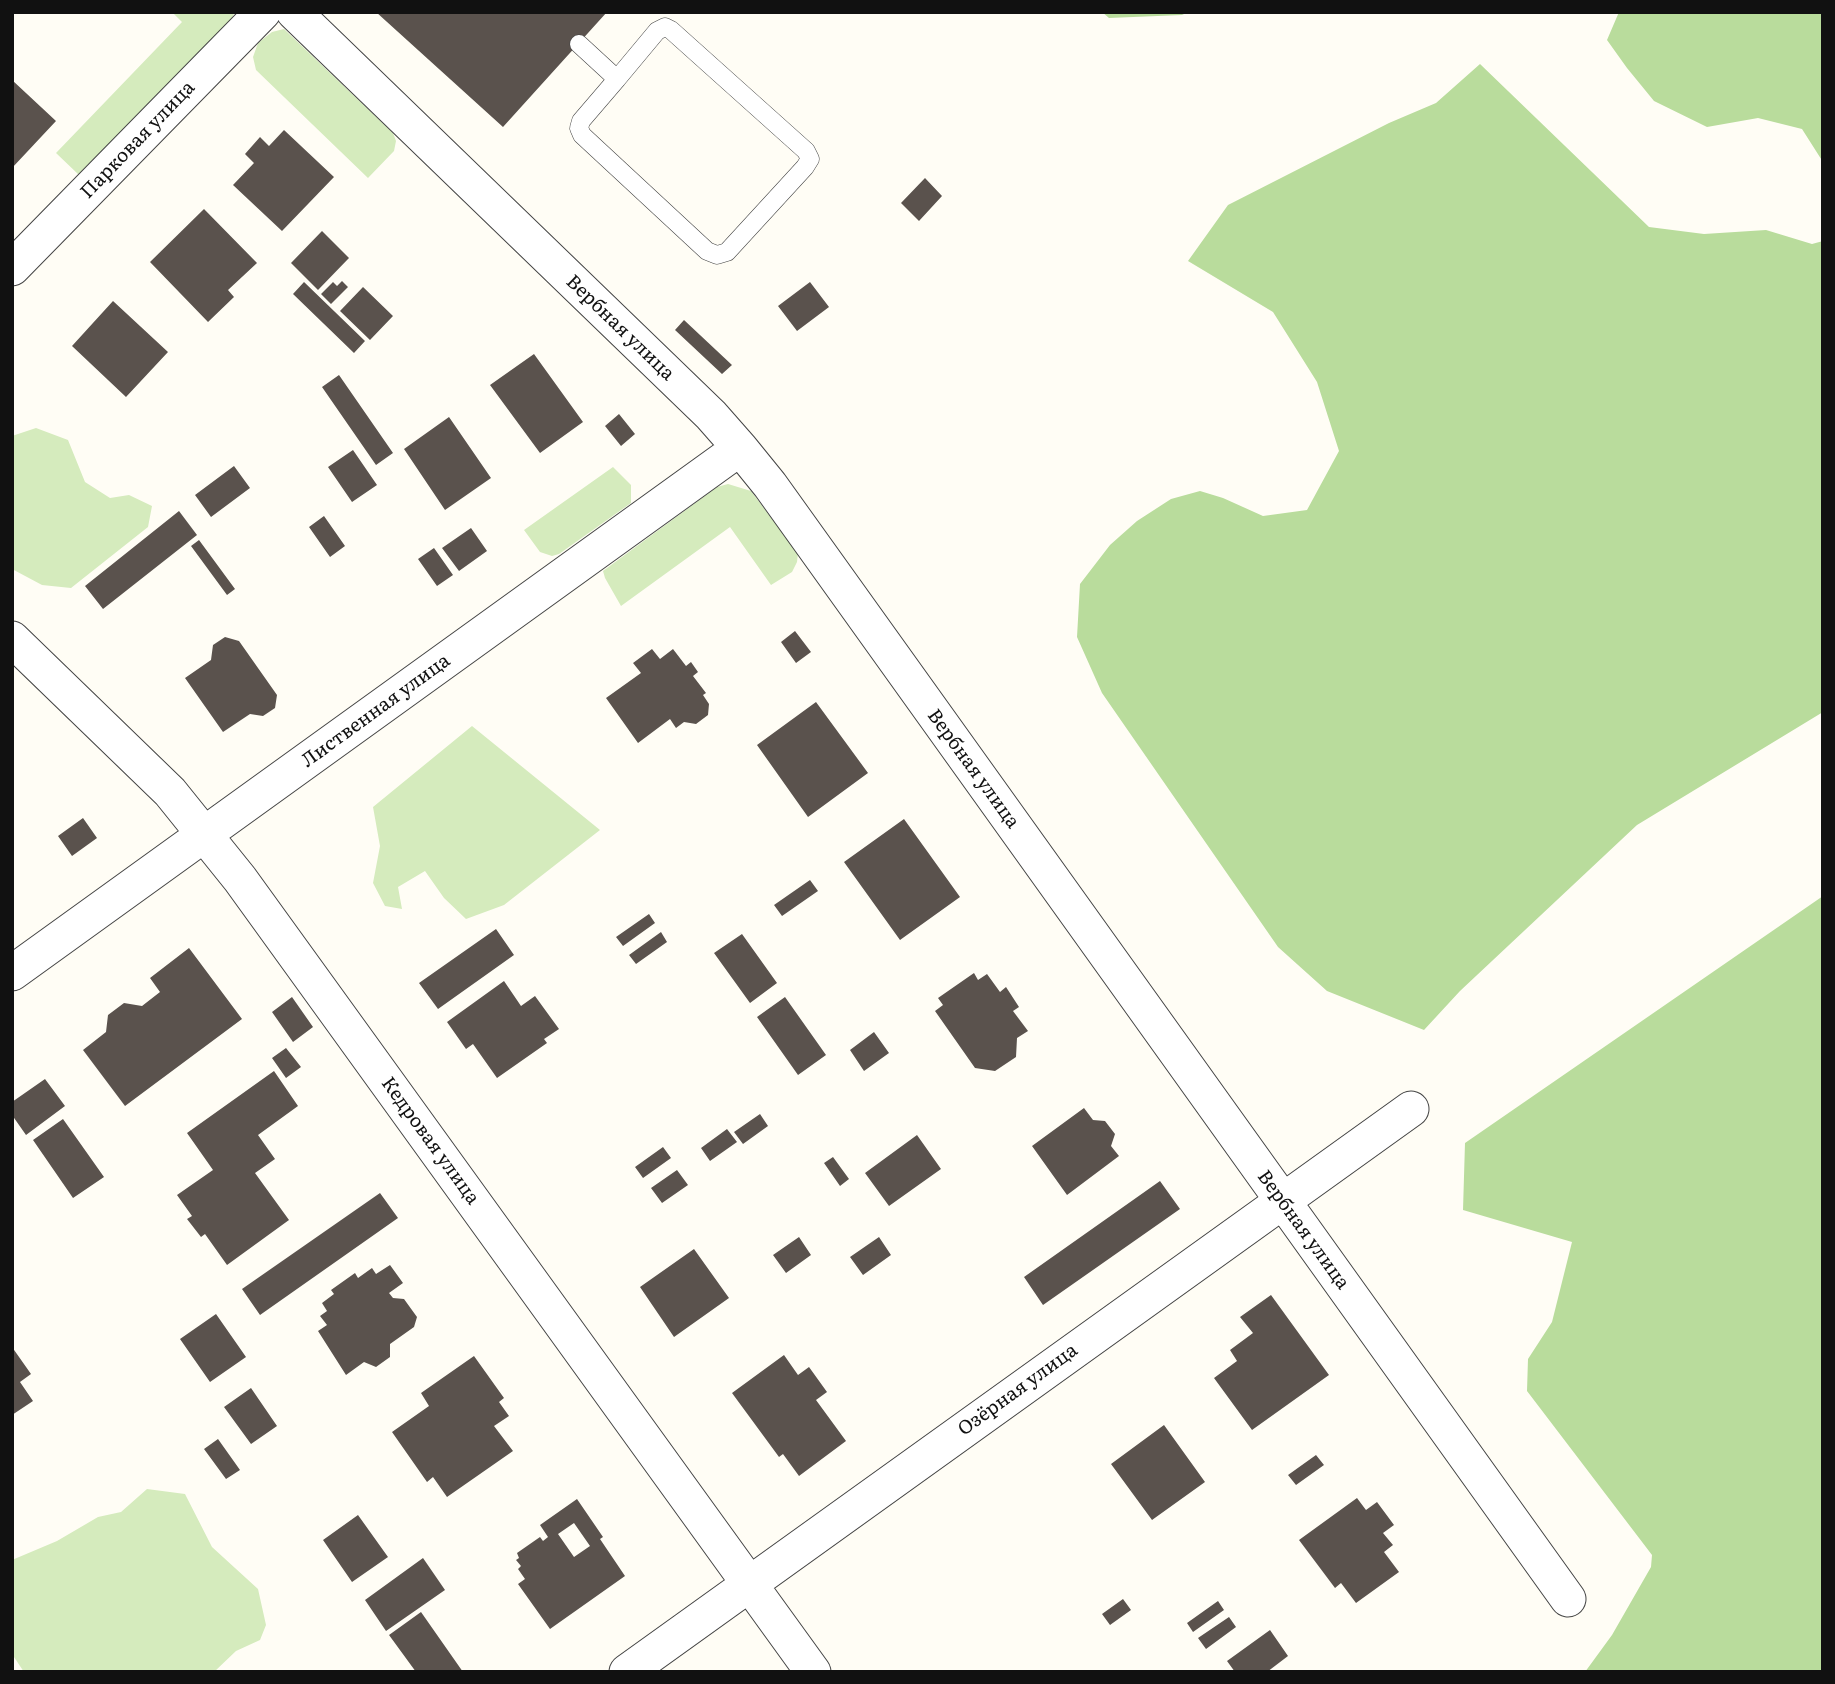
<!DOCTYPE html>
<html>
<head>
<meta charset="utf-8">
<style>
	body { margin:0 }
	#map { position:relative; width:1835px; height:1684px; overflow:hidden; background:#fffdf5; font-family:Literata,serif }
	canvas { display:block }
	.frame { position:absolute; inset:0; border:14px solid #111; pointer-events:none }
</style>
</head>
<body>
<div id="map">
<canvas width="1835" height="1684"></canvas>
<div class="frame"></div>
</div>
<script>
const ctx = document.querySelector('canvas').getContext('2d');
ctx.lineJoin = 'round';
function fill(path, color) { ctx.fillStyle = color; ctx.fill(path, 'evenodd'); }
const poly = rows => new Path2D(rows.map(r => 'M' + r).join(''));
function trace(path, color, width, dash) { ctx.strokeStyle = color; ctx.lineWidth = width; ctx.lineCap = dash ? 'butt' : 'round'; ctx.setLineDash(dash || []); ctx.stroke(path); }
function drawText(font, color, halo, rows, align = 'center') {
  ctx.font = font + ' Literata,serif'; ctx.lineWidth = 7; ctx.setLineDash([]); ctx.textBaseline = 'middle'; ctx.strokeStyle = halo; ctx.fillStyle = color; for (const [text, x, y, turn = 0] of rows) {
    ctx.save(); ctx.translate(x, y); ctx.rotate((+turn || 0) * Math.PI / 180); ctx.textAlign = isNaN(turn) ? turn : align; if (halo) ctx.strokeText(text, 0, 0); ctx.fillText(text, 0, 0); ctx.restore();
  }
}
fill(poly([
	[172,12,235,12,228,25,79,175,56,153,182,22],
	[284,29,393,133,396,141,394,151,368,178,256,70,253,57,258,43,272,32],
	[36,428,68,440,85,482,110,498,129,495,152,506,148,527,71,588,42,585,12,569,12,436],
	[613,467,631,485,631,503,559,554,552,556,540,552,524,530],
	[728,484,751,491,798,553,797,562,792,572,771,585,730,527,621,606,605,578,603,571,717,487],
	[472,726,600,830,504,905,466,919,444,898,425,871,398,887,402,909,385,906,373,883,380,846,373,807],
	[147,1489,185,1494,212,1547,258,1589,266,1625,260,1640,236,1651,214,1672,24,1672,12,1654,12,1560,57,1541,98,1517,121,1512]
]), '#d5ebbd');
fill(poly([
	[1102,12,1188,12,1182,15,1109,18],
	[1619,12,1823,12,1823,162,1802,129,1758,118,1707,127,1654,101,1627,68,1607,40],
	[1480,64,1649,227,1704,234,1766,230,1812,244,1823,241,1823,712,1637,825,1460,991,1424,1030,1327,991,1278,947,1102,693,1077,637,1080,584,1110,545,1137,521,1171,499,1200,491,1223,498,1263,516,1307,510,1339,451,1317,382,1273,312,1188,261,1228,205,1389,123,1436,103],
	[1823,896,1823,1672,1585,1672,1612,1635,1651,1567,1652,1555,1527,1391,1528,1359,1552,1322,1572,1242,1463,1210,1465,1143]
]), '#b9dc9c');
fill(poly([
	[376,12,607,12,503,127],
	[12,80,56,121,12,168],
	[284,130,334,177,282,231,233,185,254,163,245,154,260,137,269,146],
	[925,178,942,196,919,221,901,203],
	[204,209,257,263,228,290,234,297,208,322,150,262],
	[322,231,349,258,318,290,291,263],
	[342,281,348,287,331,304,321,294,333,282,337,286],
	[304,282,365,341,354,353,293,294],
	[810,282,829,307,797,331,778,306],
	[363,287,393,316,370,340,340,311],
	[113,301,168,352,126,397,72,346],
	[684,320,732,365,722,374,675,330],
	[534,354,583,422,540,453,490,385],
	[339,375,393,453,376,465,322,387],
	[619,414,635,434,621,446,605,426],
	[449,417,491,478,445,510,404,449],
	[353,450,377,485,352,502,328,467],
	[234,466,250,488,211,517,195,495],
	[179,511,197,535,103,609,85,586],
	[324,516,345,546,330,557,309,527],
	[471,528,487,551,459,571,442,548],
	[199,540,235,589,227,595,191,546],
	[434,548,453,575,437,586,418,559],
	[795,631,811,652,796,663,781,642],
	[225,637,239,641,277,695,275,708,263,716,250,714,223,732,185,678,211,660,213,645],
	[652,649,660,659,673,649,686,666,691,662,698,672,693,676,706,693,703,695,709,704,708,715,696,724,684,722,676,728,670,719,638,743,606,698,641,673,633,663],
	[816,702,868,773,808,817,757,745],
	[83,818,97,838,72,856,58,836],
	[904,819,960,897,900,940,844,862],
	[810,880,818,891,782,916,774,905],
	[649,914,655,923,623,946,616,937],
	[496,929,514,955,438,1009,419,983],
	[661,932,667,942,636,964,629,955],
	[742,934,777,983,750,1003,714,953],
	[189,948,242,1019,125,1106,83,1050,106,1032,108,1015,124,1003,142,1006,160,992,150,978],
	[974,973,978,980,987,974,1000,992,1006,987,1019,1007,1013,1011,1028,1031,1017,1038,1016,1057,995,1071,975,1068,935,1011,943,1005,938,998],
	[504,981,521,1006,535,996,559,1029,544,1039,547,1043,497,1078,473,1044,466,1049,447,1022],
	[292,997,313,1027,293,1042,272,1012],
	[785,997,826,1055,798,1075,757,1017],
	[874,1032,889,1053,864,1071,850,1050],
	[286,1048,301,1067,286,1078,272,1058],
	[274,1071,298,1106,258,1135,275,1159,255,1173,289,1220,227,1265,205,1234,201,1237,187,1219,192,1216,177,1195,213,1170,187,1133],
	[45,1079,65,1106,26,1135,12,1115,12,1102],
	[1084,1108,1093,1120,1105,1121,1115,1134,1111,1146,1119,1156,1067,1195,1032,1146],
	[760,1114,768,1126,743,1144,734,1132],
	[63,1119,104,1177,73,1198,33,1140],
	[727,1129,737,1142,710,1161,701,1148],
	[917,1135,941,1169,889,1206,865,1173],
	[663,1147,671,1158,643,1178,635,1167],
	[833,1157,849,1179,840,1186,824,1163],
	[677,1170,688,1185,662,1203,651,1188],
	[1160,1181,1180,1209,1043,1305,1024,1277],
	[380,1193,398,1218,260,1315,242,1289],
	[799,1237,811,1255,786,1273,773,1255],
	[879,1237,891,1255,863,1275,850,1257],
	[694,1249,729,1298,674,1337,640,1287],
	[390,1265,403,1283,389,1293,393,1298,404,1299,417,1317,414,1327,390,1344,390,1357,376,1367,364,1362,346,1375,318,1331,327,1325,320,1316,327,1311,322,1303,334,1294,331,1290,355,1273,358,1278,372,1268,376,1274],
	[1271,1295,1329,1375,1252,1430,1214,1378,1237,1361,1230,1350,1253,1333,1240,1317],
	[216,1314,246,1357,210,1382,180,1339],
	[12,1347,31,1374,20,1382,33,1401,12,1415],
	[784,1355,798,1375,809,1367,827,1392,816,1400,846,1441,799,1476,783,1454,779,1457,732,1393],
	[474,1356,504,1398,499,1402,509,1416,494,1426,513,1451,447,1497,433,1477,427,1482,392,1432,429,1406,421,1393],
	[251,1388,277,1426,251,1444,224,1407],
	[1164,1425,1205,1482,1152,1520,1111,1464],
	[218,1439,240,1470,226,1479,204,1449],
	[1316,1455,1324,1465,1296,1485,1288,1475],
	[1357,1498,1366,1510,1377,1502,1394,1525,1383,1533,1393,1545,1384,1552,1399,1572,1356,1603,1341,1583,1335,1588,1299,1540],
	[577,1499,603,1537,600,1539,625,1576,550,1629,518,1584,525,1579,518,1569,521,1566,516,1560,519,1558,517,1553,540,1537,543,1541,548,1537,540,1525],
	[574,1523,590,1546,574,1557,558,1534],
	[358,1515,388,1557,352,1582,323,1540],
	[423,1558,445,1590,386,1631,365,1600],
	[1123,1599,1131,1610,1110,1625,1102,1614],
	[1218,1601,1224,1610,1193,1632,1187,1623],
	[421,1612,463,1672,416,1672,389,1635],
	[1229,1617,1236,1627,1206,1649,1198,1638],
	[1270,1630,1288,1656,1267,1672,1235,1672,1227,1661]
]), '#5a524d');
const service = poly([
	[579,44,617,79,657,31,665,27,671,30,806,151,810,159,805,167,727,252,717,255,707,251,582,135,579,128,581,121,617,79]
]);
const minor = poly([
	[294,12,711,415,740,448,770,485,1568,1599],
	[12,268,263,12],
	[12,639,170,792,240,879,813,1672],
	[12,973,740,448],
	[627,1672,1411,1109]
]);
trace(service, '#444', 19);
trace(minor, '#444', 37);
trace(service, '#fff', 18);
trace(minor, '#fff', 35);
drawText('19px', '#111', '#fff', [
	["Парковая улица",138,140,-46],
	["Вербная улица",620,328,44],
	["Лиственная улица",376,711,-36],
	["Вербная улица",973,769,54],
	["Кедровая улица",430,1141,54],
	["Вербная улица",1303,1230,54],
	["Озёрная улица",1018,1390,-36]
]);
</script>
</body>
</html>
